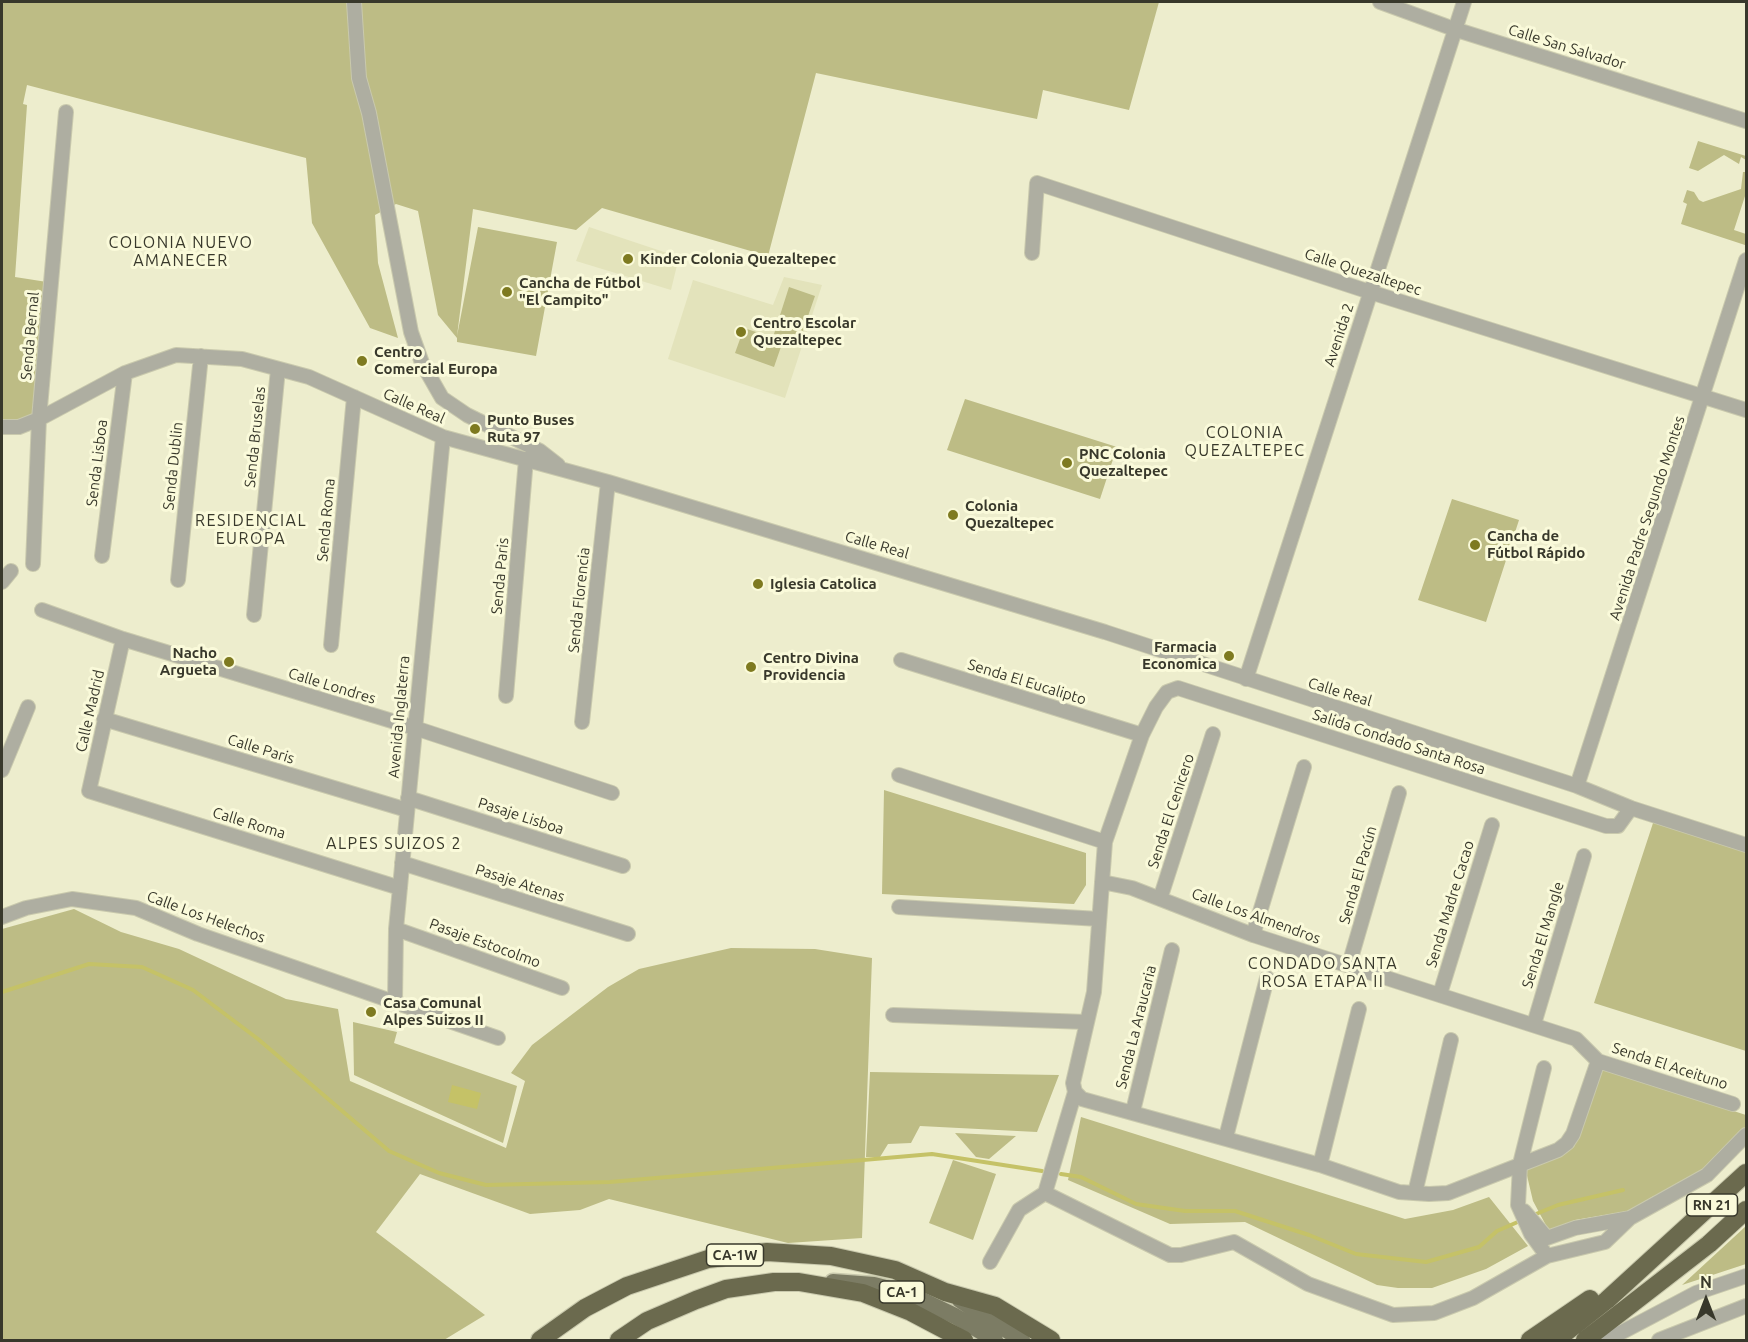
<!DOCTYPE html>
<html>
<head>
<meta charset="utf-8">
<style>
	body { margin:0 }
	#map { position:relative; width:1748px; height:1342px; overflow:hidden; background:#ededcd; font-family:Ubuntu,sans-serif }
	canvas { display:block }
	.frame { position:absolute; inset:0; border:3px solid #38382b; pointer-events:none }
	.north { position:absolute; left:1676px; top:1270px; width:60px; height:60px; -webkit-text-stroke:4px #fafada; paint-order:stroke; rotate:0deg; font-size:16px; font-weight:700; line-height:24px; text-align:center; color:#38382b }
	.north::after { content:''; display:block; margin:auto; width:21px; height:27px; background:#38382b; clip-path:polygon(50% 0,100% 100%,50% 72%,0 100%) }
</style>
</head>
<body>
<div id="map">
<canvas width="1748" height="1342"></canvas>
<div class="frame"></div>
<div class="north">N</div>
</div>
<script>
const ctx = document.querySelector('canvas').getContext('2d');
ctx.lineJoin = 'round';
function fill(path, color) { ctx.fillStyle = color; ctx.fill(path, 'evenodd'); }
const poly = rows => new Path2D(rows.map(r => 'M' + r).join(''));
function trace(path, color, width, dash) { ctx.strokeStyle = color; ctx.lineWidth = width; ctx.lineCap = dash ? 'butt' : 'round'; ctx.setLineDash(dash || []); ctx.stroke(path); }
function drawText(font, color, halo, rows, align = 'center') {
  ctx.font = font + ' Ubuntu,sans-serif'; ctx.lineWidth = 6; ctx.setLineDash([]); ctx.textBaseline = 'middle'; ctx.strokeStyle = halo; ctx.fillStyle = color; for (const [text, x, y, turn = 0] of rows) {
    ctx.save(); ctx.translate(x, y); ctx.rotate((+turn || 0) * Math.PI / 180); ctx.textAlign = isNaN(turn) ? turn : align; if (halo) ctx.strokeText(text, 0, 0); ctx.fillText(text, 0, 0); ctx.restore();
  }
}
fill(poly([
	[589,227,679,257,671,290,576,261],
	[784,277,822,285,785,398,668,359,693,280,773,305]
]), '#e3e3bb');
fill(poly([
	[2,2,1159,2,1129,110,1043,90,1037,119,816,73,768,256,602,208,576,230,473,209,457,336,478,227,557,242,536,356,457,342,457,338,438,315,418,211,396,204,375,215,378,263,398,338,370,328,312,223,306,158,27,85,23,104,27,105,15,277,47,282,35,415,18,422,2,422],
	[1698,141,1746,156,1746,160,1741,157,1739,164,1724,155,1698,171,1689,168],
	[1743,172,1746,172,1746,193,1734,230,1746,234,1745,245,1681,224,1687,204,1683,202,1687,190,1694,192,1699,200,1703,202,1741,189],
	[789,287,815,296,799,342,774,334],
	[744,328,783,341,774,367,735,353],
	[965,399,1117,447,1100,499,947,450],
	[1452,499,1519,520,1486,622,1418,600],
	[884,790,1086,853,1086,885,1074,904,882,894],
	[1654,820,1746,849,1746,1051,1594,1003],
	[74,909,121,932,179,949,286,999,338,1009,350,1081,506,1148,525,1081,511,1073,532,1045,608,987,639,969,731,948,815,949,872,958,862,1238,788,1243,609,1199,580,1210,530,1214,420,1174,376,1232,485,1315,444,1340,2,1340,2,929],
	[353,1022,397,1032,394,1043,517,1086,503,1143,354,1075],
	[1600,1068,1746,1115,1746,1129,1705,1170,1676,1188,1652,1197,1629,1211,1575,1220,1549,1231,1533,1201,1525,1167,1574,1147],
	[870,1072,1059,1075,1037,1132,920,1126,911,1143,888,1144,880,1157,866,1157],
	[1081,1117,1405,1219,1453,1210,1489,1197,1528,1246,1486,1269,1432,1288,1398,1288,1377,1285,1245,1222,1170,1224,1068,1180],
	[955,1133,1016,1136,989,1159,976,1157],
	[953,1160,996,1174,973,1240,929,1223],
	[1746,1226,1746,1264,1682,1285]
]), '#bdbc85');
fill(poly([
	[452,1085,481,1093,477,1109,448,1102]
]), '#c5c267');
trace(poly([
	[2,992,89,964,142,967,193,990,258,1039,389,1151,439,1173,486,1185,610,1182,932,1154,1042,1171],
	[1061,1174,1081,1177,1136,1204,1185,1211,1235,1211,1309,1235,1356,1254,1426,1262,1479,1247,1497,1231,1520,1221],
	[1536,1214,1558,1205,1623,1190]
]), '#c5c267', 4);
const minor = poly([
	[354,2,359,78,369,113,411,332,422,363,442,398,467,415,540,451,558,465],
	[1380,2,1454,29,1746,121],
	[1032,253,1037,183,1370,292,1746,410],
	[2,427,19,427,39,419,125,373,176,355,242,359,309,377,443,437,608,482,1105,632,1577,786,1631,808,1746,845],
	[102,556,125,373],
	[33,564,39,419,66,112],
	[178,580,201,356],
	[2,582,11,571],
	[42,610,123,639,415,728,612,793],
	[254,615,278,369],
	[123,639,89,791,400,888],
	[331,645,354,397],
	[901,660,1142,735],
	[1246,679,1464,2],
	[506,696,526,459],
	[104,719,407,810],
	[582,722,608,482],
	[2,770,28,707],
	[899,775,1105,842],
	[1577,786,1746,260],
	[408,798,623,866],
	[402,863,628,934],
	[1102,882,1132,888,1253,935,1576,1039,1598,1061,1733,1104],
	[1160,899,1213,734],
	[899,907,1099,919],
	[2,917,26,908,72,899,136,908,198,934,498,1038],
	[396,929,562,988],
	[1253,935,1304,767],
	[1349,965,1399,793],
	[1440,994,1492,825],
	[395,1001,396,929,443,437],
	[893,1015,1086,1022],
	[1534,1024,1584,856],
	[1598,1061,1573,1134,1567,1143,1558,1150,1448,1193,1429,1194,1399,1192,1320,1165,1082,1099,1075,1092,1073,1083,1094,992,1105,842,1142,735,1156,707,1167,692,1178,688,1606,826,1618,826,1631,808],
	[1544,1068,1520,1164,1518,1205,1531,1234,1547,1256,1605,1242,1630,1218,1707,1175,1746,1135],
	[1133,1111,1172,950],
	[1226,1137,1267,978],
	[1320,1165,1359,1009],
	[1045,1193,1170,1255,1181,1255,1234,1242,1308,1284,1393,1315,1434,1313,1473,1298,1547,1256],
	[1415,1193,1451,1040],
	[1524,1211,1547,1238,1575,1228,1630,1218],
	[990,1262,1019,1210,1045,1193,1075,1092],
	[1607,1340,1696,1293,1746,1276],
	[1659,1340,1746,1306]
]);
const major = poly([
	[833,1282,874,1285,909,1294,955,1316,995,1340],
	[960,1300,1022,1340]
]);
const highway = poly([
	[540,1340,585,1308,627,1286,708,1259,767,1252,831,1256,895,1270,945,1292,995,1306,1051,1340],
	[619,1340,647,1321,696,1300,726,1289,774,1282,799,1282,863,1293,911,1312,964,1340],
	[1530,1340,1590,1299],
	[1556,1340,1607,1300,1746,1173],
	[1585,1340,1709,1244,1746,1210]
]);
trace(minor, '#c9c9ad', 16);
trace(major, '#c9c9ad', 19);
trace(highway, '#c9c9ad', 20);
trace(minor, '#aeaea1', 14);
trace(major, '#7c7c64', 16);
trace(highway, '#6b6a4e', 18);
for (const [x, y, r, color] of [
	[628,259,6,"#7e7a20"],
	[507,292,6,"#7e7a20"],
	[741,332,6,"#7e7a20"],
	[362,361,6,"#7e7a20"],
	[475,429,6,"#7e7a20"],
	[1067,463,6,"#7e7a20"],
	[953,515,6,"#7e7a20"],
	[1475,545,6,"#7e7a20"],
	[758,584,6,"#7e7a20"],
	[1229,656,6,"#7e7a20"],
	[229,662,6,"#7e7a20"],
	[751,667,6,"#7e7a20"],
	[371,1012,6,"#7e7a20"]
]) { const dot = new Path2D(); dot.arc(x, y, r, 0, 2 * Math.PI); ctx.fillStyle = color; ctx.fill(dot); trace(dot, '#fafada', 2); }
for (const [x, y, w] of [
	[1712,1205,51],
	[735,1255,57],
	[902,1292,45]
]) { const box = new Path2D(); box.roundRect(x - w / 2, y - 11, w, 22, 4.5); ctx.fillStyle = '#fafada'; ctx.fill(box); trace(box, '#38382b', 1.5); }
drawText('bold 14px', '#38382b', null, [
	["RN 21",1712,1205],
	["CA-1W",735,1255],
	["CA-1",902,1292]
]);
drawText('15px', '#38382b', '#fafada', [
	["Calle San Salvador",1567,47,17],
	["Calle Quezaltepec",1363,272,18],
	["Avenida 2",1339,335,-72],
	["Senda Bernal",30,336,-85],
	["Calle Real",414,406,24],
	["Senda Bruselas",255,437,-84],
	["Senda Lisboa",97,463,-83],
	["Senda Dublin",173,466,-84],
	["Avenida Padre Segundo Montes",1647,518,-72],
	["Senda Roma",326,520,-85],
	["Calle Real",877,545,16],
	["Senda Paris",500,576,-85],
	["Senda Florencia",579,600,-84],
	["Senda El Eucalipto",1027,682,17],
	["Calle Londres",332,686,17],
	["Calle Real",1340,692,17],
	["Calle Madrid",90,711,-77],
	["Avenida Inglaterra",399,717,-85],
	["Salida Condado Santa Rosa",1399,742,18],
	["Calle Paris",261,749,17],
	["Senda El Cenicero",1171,811,-72],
	["Pasaje Lisboa",521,816,18],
	["Calle Roma",249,823,17],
	["Senda El Pacún",1358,875,-74],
	["Pasaje Atenas",520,883,18],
	["Senda Madre Cacao",1450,904,-73],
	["Calle Los Almendros",1256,916,20],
	["Calle Los Helechos",206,917,20],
	["Senda El Mangle",1543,935,-73],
	["Pasaje Estocolmo",485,943,20],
	["Senda La Araucaria",1136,1027,-76],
	["Senda El Aceituno",1670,1066,18]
]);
drawText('bold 15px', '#38382b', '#fafada', [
	["Kinder Colonia Quezaltepec",640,259],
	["Cancha de Fútbol",519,283],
	["\"El Campito\"",519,300],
	["Centro Escolar",753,323],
	["Quezaltepec",753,340],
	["Centro",374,352],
	["Comercial Europa",374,369],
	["Punto Buses",487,420],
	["Ruta 97",487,437],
	["PNC Colonia",1079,454],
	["Quezaltepec",1079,471],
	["Colonia",965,506],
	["Quezaltepec",965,523],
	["Cancha de",1487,536],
	["Fútbol Rápido",1487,553],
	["Iglesia Catolica",770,584],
	["Farmacia",1217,647,"right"],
	["Economica",1217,664,"right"],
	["Nacho",217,653,"right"],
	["Argueta",217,670,"right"],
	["Centro Divina",763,658],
	["Providencia",763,675],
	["Casa Comunal",383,1003],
	["Alpes Suizos II",383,1020]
], 'left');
ctx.letterSpacing = '1.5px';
drawText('16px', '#38382b', '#fafada', [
	["COLONIA NUEVO",181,243],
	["AMANECER",181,261],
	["COLONIA",1245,433],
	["QUEZALTEPEC",1245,451],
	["RESIDENCIAL",251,521],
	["EUROPA",251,539],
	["ALPES SUIZOS 2",394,844],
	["CONDADO SANTA",1323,964],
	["ROSA ETAPA II",1323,982]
]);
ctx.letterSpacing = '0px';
</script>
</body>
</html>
